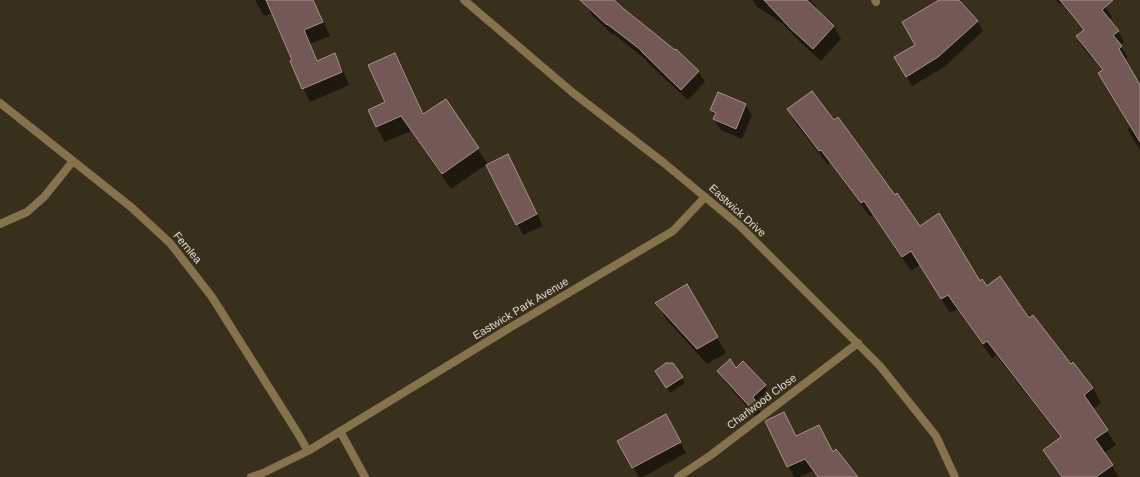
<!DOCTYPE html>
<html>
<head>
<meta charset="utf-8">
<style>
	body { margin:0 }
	canvas { display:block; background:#382f1c }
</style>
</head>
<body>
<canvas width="1140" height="477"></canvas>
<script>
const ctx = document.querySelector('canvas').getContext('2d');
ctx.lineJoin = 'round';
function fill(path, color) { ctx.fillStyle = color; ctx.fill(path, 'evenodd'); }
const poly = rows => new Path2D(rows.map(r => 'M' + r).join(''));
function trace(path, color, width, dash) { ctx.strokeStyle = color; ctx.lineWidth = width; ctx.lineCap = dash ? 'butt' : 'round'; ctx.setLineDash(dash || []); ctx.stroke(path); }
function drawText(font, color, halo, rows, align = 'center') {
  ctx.font = font + ' Arial,sans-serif'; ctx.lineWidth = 4; ctx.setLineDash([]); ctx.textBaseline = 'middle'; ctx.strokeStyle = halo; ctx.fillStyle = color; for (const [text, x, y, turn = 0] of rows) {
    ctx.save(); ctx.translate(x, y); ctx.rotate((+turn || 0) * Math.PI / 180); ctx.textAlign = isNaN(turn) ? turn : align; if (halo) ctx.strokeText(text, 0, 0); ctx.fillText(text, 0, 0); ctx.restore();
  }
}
fill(poly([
	[255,0,294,0,314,4,321,17,330,36,310,44,318,61,334,55,342,68,349,85,310,102,303,88,293,61,273,13,264,16],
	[589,0,612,0,698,71,705,82,688,100,648,63,646,60,614,34,613,35,592,15,586,4],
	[753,0,810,0,816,6,820,14,834,26,841,39,821,61,800,42,782,23,756,6],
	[941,0,962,0,960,2,977,21,983,31,944,67,912,86,896,58,916,45],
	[1056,0,1107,0,1105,6,1112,17,1109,20,1118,31,1124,42,1120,45,1128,57,1124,60,1140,85,1140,150,1127,129,1131,126,1103,71,1083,48,1077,37,1084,31,1061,3,1059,4],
	[395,54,404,70,424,115,445,100,478,149,488,165,514,166,543,226,523,235,487,164,451,189,411,131,385,142,376,127,369,111,386,103],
	[745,104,752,115,742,139,721,130,714,119,715,117,711,110],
	[788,109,834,121,920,227,980,282,1029,319,1070,365,1073,363,1093,388,1101,403,1093,409,1107,431,1116,445,1104,453,1119,477,1061,477,1044,450,1061,439,996,355,992,358,957,309,950,313,920,265,911,271,873,215,870,217,830,163,828,165,796,124],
	[687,286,726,353,707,364,666,319,657,303],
	[671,362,685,383,670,393,656,371],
	[735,369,765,386,771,397,758,408,762,414,757,418,725,382,718,371],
	[784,413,797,436,819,426,833,453,856,477,817,477,813,471,800,477,794,477,766,421],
	[671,426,686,453,643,477,639,477,618,441]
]), '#0007');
const building = poly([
	[266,0,313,0,323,22,304,30,317,61,335,53,342,72,302,89,290,61,292,60,266,0],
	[580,0,614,0,624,9,675,50,676,49,699,71,681,90,641,51,641,50,607,24,607,25,580,0],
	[764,0,807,0,834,26,813,49,791,29,764,0],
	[939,0,959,0,978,21,938,57,906,77,894,57,915,45,902,22,939,0],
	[1060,0,1113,0,1102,10,1119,31,1113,35,1122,46,1119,49,1140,85,1140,142,1098,73,1103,70,1076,36,1084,30,1060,0],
	[395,53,423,114,446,99,479,148,442,174,401,116,376,127,368,110,385,102,368,65,395,53],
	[812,91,834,120,838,117,895,195,897,193,920,226,939,213,980,281,982,279,987,286,1000,276,1029,318,1033,315,1071,364,1073,362,1093,388,1084,395,1108,430,1095,439,1113,465,1096,477,1062,477,1043,450,1061,437,987,341,983,344,948,295,941,299,911,251,902,257,864,201,861,203,821,150,819,151,787,109,812,91],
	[718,92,746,104,736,129,713,119,716,113,710,110,718,92],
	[508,154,537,214,516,225,486,165,508,154],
	[687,284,718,337,697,349,655,303,687,284],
	[730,359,736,368,743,361,766,385,753,397,756,402,750,407,717,371,730,359],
	[666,363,673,363,683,377,666,388,655,371,666,363],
	[784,412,796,436,819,425,833,452,836,449,858,477,818,477,805,459,787,467,765,421,784,412],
	[666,414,681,442,632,468,617,441,666,414]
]);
fill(building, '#725955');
trace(building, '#ab908b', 1);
trace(poly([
	[464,0,572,92,664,163,740,226,880,366,936,436,955,477],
	[875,0,876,2],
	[0,103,131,207,170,243,212,297,297,432,308,451],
	[0,224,27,212,44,197,73,161],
	[340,431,365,477],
	[251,477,263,473,308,451,516,324,673,231,705,197],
	[678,477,711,455,858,343]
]), '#86734d', 8);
drawText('11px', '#e0dacf', '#382f1c', [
	["Eastwick Drive",737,211,42],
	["Fernlea",187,248,50],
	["Eastwick Park Avenue",521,309,-31],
	["Charlwood Close",762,402,-37]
]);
</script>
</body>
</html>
